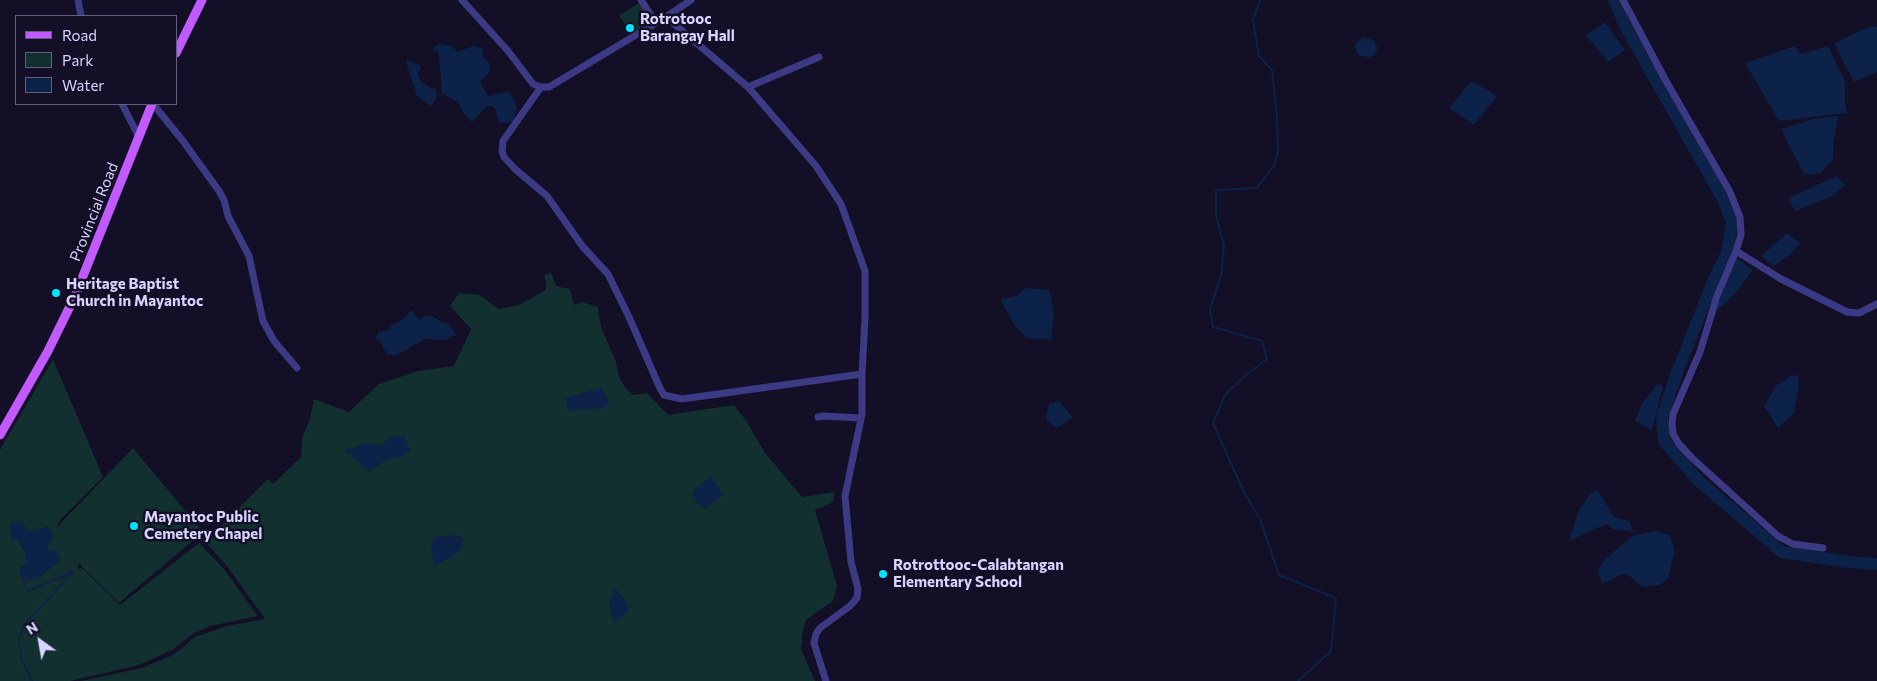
<!DOCTYPE html>
<html>
<head>
<meta charset="utf-8">
<style>
	body { margin:0 }
	#map { position:relative; width:1877px; height:681px; overflow:hidden; background:#130f26; font-family:Commissioner,sans-serif }
	canvas { display:block }
	.legend { position:absolute; left:15px; top:15px; width:162px; height:90px; box-sizing:border-box; background:#130f26; border:1px solid #625e7d; margin:0; padding:6px 9px; list-style:none; font-size:15px; color:#d9d4ff }
	.legend li { display:flex; align-items:center; gap:10px; height:25px }
	.legend b { width:25px; border:1px solid #625e7d }
	.north { position:absolute; left:15px; top:616px; width:50px; height:50px; -webkit-text-stroke:4px #130f26; paint-order:stroke; rotate:328deg; font-size:14px; font-weight:700; line-height:20px; text-align:center; color:#d9d4ff }
	.north::after { content:''; display:block; margin:auto; width:18px; height:22px; background:#d9d4ff; clip-path:polygon(50% 0,100% 100%,50% 72%,0 100%) }
</style>
</head>
<body>
<div id="map">
<canvas width="1877" height="681"></canvas>
<ul class="legend">
<li><b style="height:6px;background:#c25bff"></b>Road</li>
<li><b style="height:14px;background:#12302f"></b>Park</li>
<li><b style="height:14px;background:#0c2248"></b>Water</li>
</ul>
<div class="north">N</div>
</div>
<script>
const ctx = document.querySelector('canvas').getContext('2d');
ctx.lineJoin = 'round';
function fill(path, color) { ctx.fillStyle = color; ctx.fill(path, 'evenodd'); }
const poly = rows => new Path2D(rows.map(r => 'M' + r).join(''));
function trace(path, color, width, dash) { ctx.strokeStyle = color; ctx.lineWidth = width; ctx.lineCap = dash ? 'butt' : 'round'; ctx.setLineDash(dash || []); ctx.stroke(path); }
function drawText(font, color, halo, rows, align = 'center') {
  ctx.font = font + ' Commissioner,sans-serif'; ctx.lineWidth = 5; ctx.setLineDash([]); ctx.textBaseline = 'middle'; ctx.strokeStyle = halo; ctx.fillStyle = color; for (const [text, x, y, turn = 0] of rows) {
    ctx.save(); ctx.translate(x, y); ctx.rotate((+turn || 0) * Math.PI / 180); ctx.textAlign = isNaN(turn) ? turn : align; if (halo) ctx.strokeText(text, 0, 0); ctx.fillText(text, 0, 0); ctx.restore();
  }
}
fill(poly([
	[641,2,654,23,632,37,619,15],
	[551,273,556,286,570,289,574,305,582,302,598,307,601,327,616,362,619,377,624,386,633,395,647,393,668,415,734,405,747,422,765,453,802,497,835,492,833,502,815,510,837,586,833,601,806,620,803,631,801,649,815,681,81,681,142,668,173,655,195,637,227,626,265,619,227,566,205,542,268,479,273,484,301,457,302,438,310,419,314,399,349,412,379,384,418,371,454,366,471,329,450,306,459,293,480,295,498,309,519,305,546,290,546,282,544,275],
	[53,359,103,477,61,519,56,528,133,448,203,532,119,603,83,568,80,563,77,566,79,569,82,568,120,605,199,543,223,568,258,616,210,626,194,633,172,650,139,665,70,681,0,681,0,450],
	[20,522,29,531,48,527,47,547,57,563,36,579,23,579,20,574,21,568,26,563,26,554,18,540]
]), '#12302f');
fill(poly([
	[1605,22,1625,50,1608,62,1586,35],
	[1871,26,1877,27,1877,72,1854,82,1834,43],
	[1363,37,1374,40,1378,49,1370,58,1358,55,1354,45],
	[442,44,453,47,457,52,474,46,482,48,483,57,490,64,489,73,480,82,488,96,509,92,517,107,513,122,499,123,495,108,488,105,472,122,463,112,458,103,442,93,439,56,437,51,433,49,437,45],
	[1795,46,1801,54,1828,46,1845,81,1845,104,1847,113,1779,121,1745,63],
	[407,60,421,66,418,74,421,82,433,89,436,89,437,98,431,106,417,96,407,65],
	[1471,81,1497,96,1474,125,1449,108],
	[1838,116,1833,148,1833,159,1820,174,1804,174,1781,129,1814,119],
	[1837,176,1845,185,1831,197,1795,211,1788,198],
	[1787,233,1800,243,1791,254,1773,266,1761,256],
	[1736,258,1753,270,1736,293,1719,309,1716,309],
	[1024,288,1049,290,1054,312,1051,340,1026,338,1015,326,1000,300,1017,296],
	[412,310,416,317,421,320,425,315,432,316,443,323,448,323,457,336,453,336,445,340,425,339,397,355,387,355,380,341,376,339,378,332,390,330,391,325,401,321],
	[1798,375,1799,385,1794,413,1778,428,1764,406,1776,386,1790,376],
	[1657,384,1663,386,1652,431,1635,421,1642,404],
	[601,388,609,401,605,408,568,411,566,398],
	[1059,401,1073,418,1056,428,1046,420,1049,404],
	[404,435,410,450,404,456,386,460,368,472,351,454,345,453,347,448,353,449,362,443,382,445,388,438],
	[710,477,724,494,705,509,696,502,692,492],
	[1597,489,1614,517,1629,521,1633,532,1613,529,1606,524,1569,541,1578,512,1590,494],
	[20,522,29,531,48,527,54,536,47,547,50,551,56,550,61,560,36,579,23,579,20,574,21,568,26,563,26,554,18,540,11,541,10,524],
	[1656,531,1670,535,1675,550,1668,579,1660,585,1643,587,1625,573,1602,584,1598,571,1604,560,1632,536],
	[455,535,464,538,461,549,450,558,434,566,431,548,434,537],
	[615,588,624,599,629,611,614,624,609,604]
]), '#0c2248');
trace(poly([
	[1260,0,1253,20,1259,56,1272,70,1277,116,1278,151,1275,164,1257,188,1216,190,1216,216,1224,245,1221,276,1210,309,1213,327,1262,341,1267,359,1247,374,1225,395,1213,423,1243,490,1260,519,1279,575,1336,598,1331,651,1298,681],
	[23,579,25,585],
	[27,589,27,591,71,573],
	[32,681,21,658,19,639,24,625,73,572]
]), '#0c2248', 2);
trace(poly([
	[1614,0,1625,26,1724,201,1732,222,1727,252,1714,279,1678,370,1662,416,1664,441,1699,481,1782,552,1849,562,1877,564]
]), '#0c2248', 12);
trace(poly([
	[78,0,81,16],
	[462,0,508,51,533,84,541,87,549,87,666,17,691,0],
	[641,0,656,23],
	[1623,0,1666,81,1730,192,1740,217,1741,235,1736,251,1781,279,1847,312,1859,313,1877,304],
	[666,17,748,87,816,166,841,204,865,271,865,318,862,374,862,414,845,496,851,562,858,589,857,598,850,606,820,628,816,634,814,643,826,681],
	[541,87,503,141,502,151,504,157,515,169,547,196,583,247,608,274,629,317,659,386,664,395,682,399,862,374],
	[748,87,819,57],
	[122,104,139,137],
	[153,104,183,141,219,191,224,200,228,216,249,256,263,321,274,341,297,368],
	[1736,251,1717,296,1700,352,1673,414,1672,424,1673,434,1679,444,1692,458,1778,536,1793,544,1823,548],
	[818,417,823,416,861,418]
]), '#3d3a85', 7);
trace(poly([
	[176,53,202,0],
	[0,435,48,351,75,296,152,104]
]), '#c25bff', 9);
for (const [x, y, r, color] of [
	[630,28,5,"#00e5ff"],
	[56,293,5,"#00e5ff"],
	[134,526,5,"#00e5ff"],
	[883,574,5,"#00e5ff"]
]) { const dot = new Path2D(); dot.arc(x, y, r, 0, 2 * Math.PI); ctx.fillStyle = color; ctx.fill(dot); trace(dot, '#130f26', 2); }
drawText('bold 15px', '#d9d4ff', '#130f26', [
	["Rotrotooc",640,19],
	["Barangay Hall",640,36],
	["Heritage Baptist",66,284],
	["Church in Mayantoc",66,301],
	["Mayantoc Public",144,517],
	["Cemetery Chapel",144,534],
	["Rotrottooc-Calabtangan",893,565],
	["Elementary School",893,582]
], 'left');
drawText('15px', '#d9d4ff', '#130f26', [
	["Provincial Road",94,212,-68]
]);
</script>
</body>
</html>
